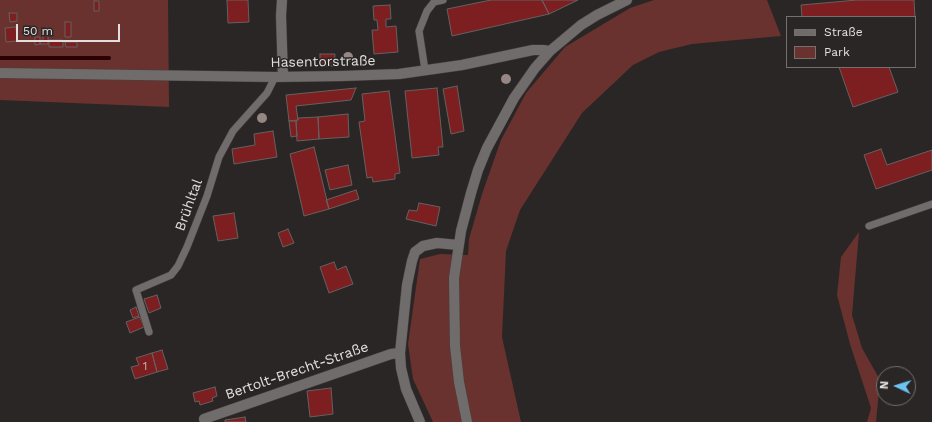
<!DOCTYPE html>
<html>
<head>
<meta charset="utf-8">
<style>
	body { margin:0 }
	#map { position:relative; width:932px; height:422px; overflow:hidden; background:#292625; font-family:"Work Sans",sans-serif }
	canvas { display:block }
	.legend { position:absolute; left:786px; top:16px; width:130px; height:52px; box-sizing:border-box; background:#292625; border:1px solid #73706f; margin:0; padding:5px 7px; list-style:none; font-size:12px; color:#e1dfde }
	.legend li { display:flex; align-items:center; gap:8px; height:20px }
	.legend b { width:20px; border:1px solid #73706f }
	.north { position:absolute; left:876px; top:366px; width:40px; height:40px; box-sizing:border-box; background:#292625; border:1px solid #73706f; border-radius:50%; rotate:274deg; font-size:11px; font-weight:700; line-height:16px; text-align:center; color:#e1dfde }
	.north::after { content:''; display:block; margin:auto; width:14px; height:18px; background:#6cc3f2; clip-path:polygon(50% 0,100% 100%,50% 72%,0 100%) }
	.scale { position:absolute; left:16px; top:24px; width:104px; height:18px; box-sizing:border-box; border:2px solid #e1dfde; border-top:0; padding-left:5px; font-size:12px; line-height:14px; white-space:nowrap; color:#e1dfde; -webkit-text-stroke:3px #292625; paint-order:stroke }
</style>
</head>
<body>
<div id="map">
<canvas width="932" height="422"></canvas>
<ul class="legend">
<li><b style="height:5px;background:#706c6b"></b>Straße</li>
<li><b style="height:11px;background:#69322f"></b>Park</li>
</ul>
<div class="north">N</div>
<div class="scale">50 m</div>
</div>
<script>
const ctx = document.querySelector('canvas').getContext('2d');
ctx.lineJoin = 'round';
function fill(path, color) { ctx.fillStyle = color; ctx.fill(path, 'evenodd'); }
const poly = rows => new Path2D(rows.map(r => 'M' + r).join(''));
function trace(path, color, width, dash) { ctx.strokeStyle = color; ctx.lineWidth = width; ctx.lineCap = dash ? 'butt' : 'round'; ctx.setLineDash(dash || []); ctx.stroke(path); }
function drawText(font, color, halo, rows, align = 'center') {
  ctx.font = font + ' "Work Sans",sans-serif'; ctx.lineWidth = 3; ctx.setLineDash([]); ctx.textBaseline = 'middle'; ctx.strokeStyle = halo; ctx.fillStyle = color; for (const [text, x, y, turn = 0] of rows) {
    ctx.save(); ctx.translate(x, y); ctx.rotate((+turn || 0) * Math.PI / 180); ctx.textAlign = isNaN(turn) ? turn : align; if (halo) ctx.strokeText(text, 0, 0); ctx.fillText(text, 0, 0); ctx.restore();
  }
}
fill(poly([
	[0,0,168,0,169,107,0,100],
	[654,0,767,0,781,36,692,44,659,52,633,65,582,113,520,210,506,251,502,337,521,422,433,422,413,379,408,344,420,259,440,254,468,255,469,239,482,194,501,140,526,93,565,47,630,8],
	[859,232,852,315,862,348,880,380,876,422,867,422,871,408,850,344,837,295,841,257]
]), '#69322f');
trace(poly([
	[0,58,109,58]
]), '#2a0001', 4);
const building = poly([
	[227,0,248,0,249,22,228,23,227,0],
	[491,0,542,0,549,14,452,36,447,9,491,0],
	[542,0,578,0,549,14,542,0],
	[857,0,914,0,915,17,802,17,801,5,857,0],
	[94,1,99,1,99,11,94,11,94,1],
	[390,5,391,19,386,19,386,27,396,26,398,52,374,54,372,30,378,30,377,20,374,20,373,6,390,5],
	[9,13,17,13,17,21,10,22,9,13],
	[65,22,71,22,71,37,65,37,65,22],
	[16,27,17,41,6,42,5,28,16,27],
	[43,36,48,36,48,44,40,44,40,41,43,41,43,36],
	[35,37,40,37,40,44,35,45,35,37],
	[49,40,63,40,63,47,49,47,49,40],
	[65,42,77,42,77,47,66,47,65,42],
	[320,54,335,54,334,66,320,66,320,54],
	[839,67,889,67,898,92,853,107,839,67],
	[457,86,464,131,451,134,443,89,457,86],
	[356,88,351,100,296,106,298,120,289,121,286,95,356,88],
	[437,88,443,147,438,147,439,155,412,158,405,91,437,88],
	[389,91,400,173,395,174,395,179,373,182,372,177,367,178,359,122,365,121,362,94,389,91],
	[348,114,349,137,319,139,318,117,348,114],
	[318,117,319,139,297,141,296,121,298,120,298,118,318,117],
	[289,121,296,121,297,136,291,137,289,121],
	[273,131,277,157,234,164,232,149,255,145,254,134,273,131],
	[314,147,329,209,304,216,290,154,314,147],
	[881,149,887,165,932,150,932,170,876,189,864,155,881,149],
	[348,165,352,185,330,190,325,170,348,165],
	[356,190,359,199,329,209,326,200,356,190],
	[419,203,440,207,436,226,406,219,409,210,417,211,419,203],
	[234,213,238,238,218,241,213,216,234,213],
	[288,229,294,243,283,247,278,233,288,229],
	[334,262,337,270,346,266,353,284,329,293,320,267,334,262],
	[157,295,161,308,149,313,144,299,157,295],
	[136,307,139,316,133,318,130,310,136,307],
	[140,317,144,327,130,333,126,322,140,317],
	[162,350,168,369,157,372,152,353,162,350],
	[152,353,157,372,135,379,131,367,139,365,136,358,152,353],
	[215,387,217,396,212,398,213,401,200,405,199,401,195,402,193,393,215,387],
	[331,388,333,414,310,417,307,391,331,388],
	[245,417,246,422,225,422,225,420,245,417]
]);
fill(building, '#7d1f20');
trace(building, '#656160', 1);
const service = poly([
	[425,70,419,31,427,11,434,2,443,0],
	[869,226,932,204],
	[149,332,136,290,171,275,178,266,187,247,207,196,219,157,233,131,267,93,275,77]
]);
const minor = poly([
	[282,0,281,16,283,77],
	[0,73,275,77,342,76,399,74,462,65,533,50,543,50,550,51],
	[204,419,391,354,400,353],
	[420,422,406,389,401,368,400,353,407,285,412,261,415,252,423,246,437,243,458,245],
	[467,422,459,382,455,346,454,278,461,231,471,193,478,170,487,148,514,98,535,68,550,51,581,25,597,15,627,0]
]);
trace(service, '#444140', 8);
trace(minor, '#444140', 11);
trace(service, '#706c6b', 7);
trace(minor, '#706c6b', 10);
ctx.fillStyle = '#968684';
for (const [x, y] of [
	[348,57],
	[506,79],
	[262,118]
]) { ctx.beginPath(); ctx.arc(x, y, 5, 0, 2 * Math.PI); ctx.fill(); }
drawText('12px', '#c8afae', null, [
	["1",145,366]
]);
drawText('14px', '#e1dfde', '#292625', [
	["Hasentorstraße",323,62,-1],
	["Brühltal",189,205,-70],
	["Bertolt-Brecht-Straße",297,371,-19]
]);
</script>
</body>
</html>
